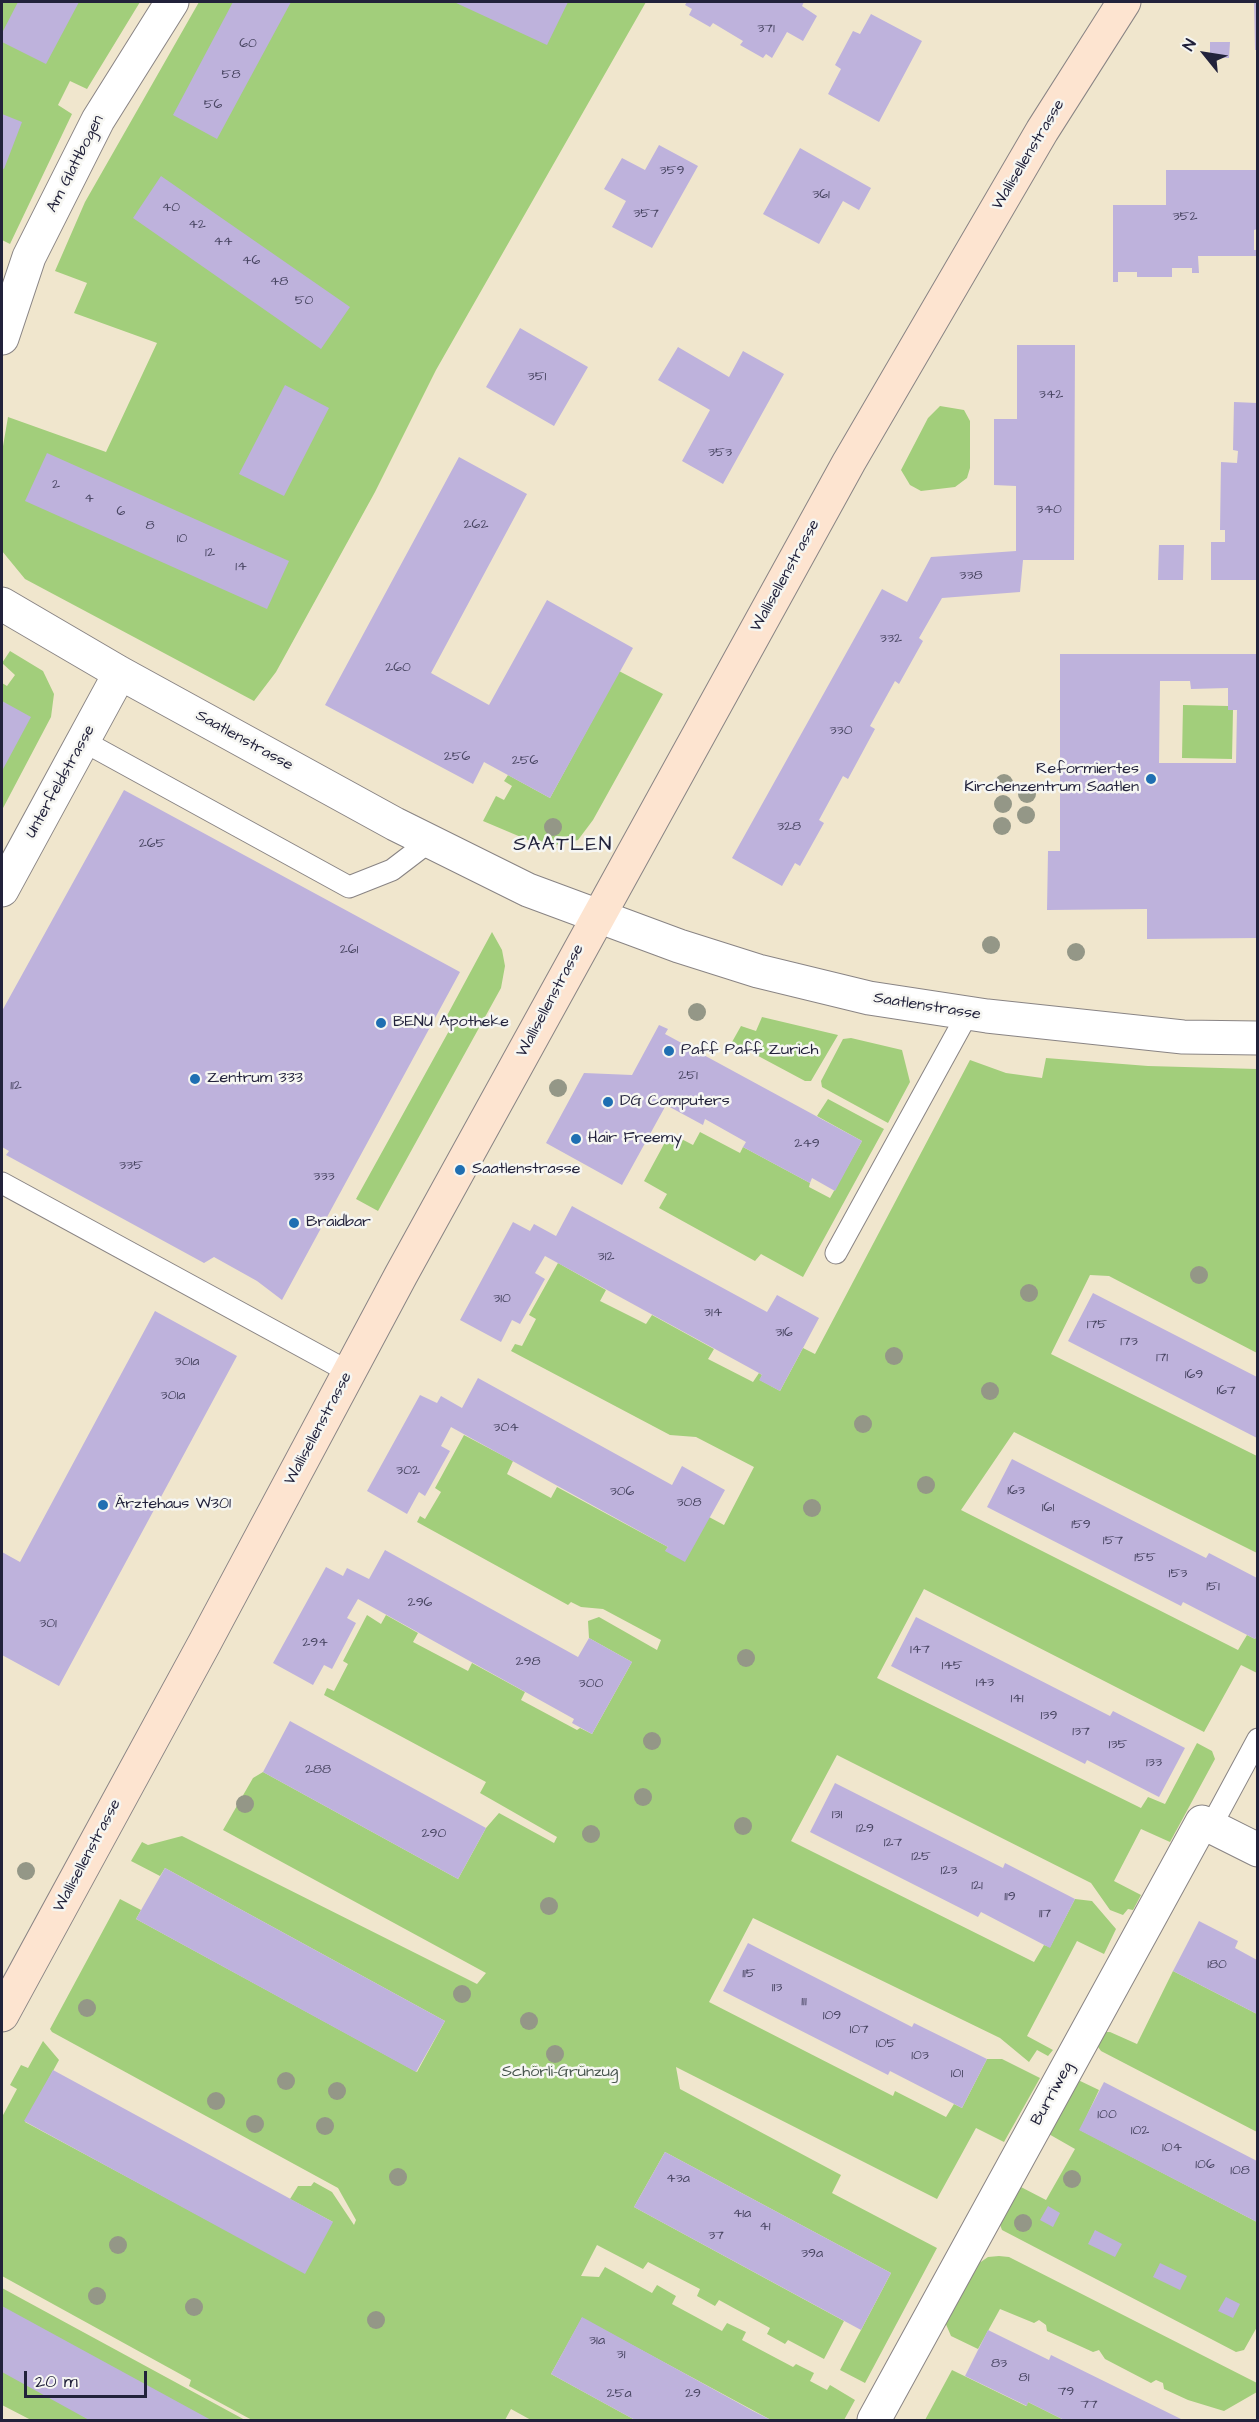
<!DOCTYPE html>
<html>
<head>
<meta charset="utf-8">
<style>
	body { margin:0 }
	#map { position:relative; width:1259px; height:2422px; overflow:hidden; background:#f0e6cd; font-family:"Architects Daughter",sans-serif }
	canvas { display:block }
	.frame { position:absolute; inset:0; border:3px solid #22223b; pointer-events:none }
	.north { position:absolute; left:1175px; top:24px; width:60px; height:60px; -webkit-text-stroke:4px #f6f6f2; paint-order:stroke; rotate:300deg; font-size:16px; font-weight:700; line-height:24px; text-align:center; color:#22223b }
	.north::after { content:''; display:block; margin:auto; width:21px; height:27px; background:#22223b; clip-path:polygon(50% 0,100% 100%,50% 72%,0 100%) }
	.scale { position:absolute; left:24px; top:2371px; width:123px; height:27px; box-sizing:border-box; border:3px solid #22223b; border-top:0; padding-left:8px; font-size:18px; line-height:21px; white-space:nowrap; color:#22223b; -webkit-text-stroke:4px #f6f6f2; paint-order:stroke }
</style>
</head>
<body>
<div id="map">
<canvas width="1259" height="2422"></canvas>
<div class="frame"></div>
<div class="north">N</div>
<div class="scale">20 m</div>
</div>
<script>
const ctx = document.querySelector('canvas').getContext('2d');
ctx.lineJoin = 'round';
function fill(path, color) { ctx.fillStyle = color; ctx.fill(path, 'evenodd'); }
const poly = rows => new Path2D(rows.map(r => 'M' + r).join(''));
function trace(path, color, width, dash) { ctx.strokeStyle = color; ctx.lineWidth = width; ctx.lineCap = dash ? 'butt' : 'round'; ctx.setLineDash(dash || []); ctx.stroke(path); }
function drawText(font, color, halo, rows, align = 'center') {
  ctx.font = font + ' "Architects Daughter",sans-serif'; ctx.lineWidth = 5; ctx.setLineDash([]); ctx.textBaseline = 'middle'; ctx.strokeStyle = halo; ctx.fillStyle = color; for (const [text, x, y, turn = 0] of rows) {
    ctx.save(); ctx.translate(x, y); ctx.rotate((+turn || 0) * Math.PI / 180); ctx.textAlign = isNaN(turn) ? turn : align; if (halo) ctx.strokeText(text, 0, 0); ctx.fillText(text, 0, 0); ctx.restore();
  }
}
fill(poly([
	[2,2,140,2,87,89,70,81,58,105,72,114,10,244,2,240],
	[199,2,646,2,436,370,375,492,276,672,254,701,25,579,2,551,2,452,8,417,106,452,157,343,74,313,87,283,55,271,85,202],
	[940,406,964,410,970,421,970,468,967,478,955,487,921,491,910,485,901,470,928,418],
	[10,651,43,671,54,694,51,717,2,810,2,683,7,686,15,675,2,663],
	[619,671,663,694,593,820,578,840,551,846,535,843,483,821,496,796,504,800,512,786,504,781,508,775,550,798],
	[1183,705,1228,706,1228,710,1233,710,1232,759,1182,758],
	[492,932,502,950,505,966,501,988,378,1211,356,1199,450,1029,443,1023],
	[762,1017,838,1035,811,1081,805,1081,732,1042,741,1026,756,1031],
	[851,1038,902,1050,910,1082,888,1123,822,1087,821,1081,843,1039],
	[1046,1058,1148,1066,1257,1069,1257,1353,1109,1276,1090,1275,1051,1354,1257,1456,1257,1553,1014,1432,961,1510,1238,1650,1247,1635,1255,1639,1257,1635,1257,1673,1241,1665,1204,1732,924,1589,877,1678,1141,1808,1148,1797,1165,1804,1197,1743,1212,1751,1215,1759,1170,1842,1141,1829,1114,1881,1141,1895,1133,1910,1128,1909,1123,1915,1110,1910,1091,1883,837,1755,791,1841,1034,1962,1044,1945,1050,1947,1075,1899,1092,1901,1116,1929,1104,1954,1077,1941,1027,2036,1053,2050,1048,2056,1037,2050,1029,2062,1000,2038,753,1918,709,2002,893,2096,895,2091,946,2117,954,2104,962,2108,987,2059,1002,2059,1040,2078,1004,2142,976,2128,937,2199,676,2067,680,2089,841,2175,832,2193,937,2248,865,2383,840,2370,891,2273,665,2152,634,2207,844,2321,824,2359,788,2340,785,2344,767,2334,770,2328,719,2300,715,2306,697,2296,700,2289,648,2262,643,2269,597,2245,581,2276,599,2277,605,2267,652,2293,657,2285,676,2296,672,2304,722,2331,727,2323,746,2332,742,2340,793,2367,796,2364,814,2373,810,2381,827,2390,830,2385,855,2400,844,2420,771,2420,582,2318,551,2374,635,2420,531,2420,511,2409,505,2420,252,2420,189,2386,191,2380,2,2276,2,2117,17,2089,10,2085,21,2065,28,2068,43,2041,59,2060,25,2122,211,2222,333,2222,290,2199,298,2186,311,2186,314,2182,332,2192,354,2225,356,2220,338,2188,52,2032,50,2029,120,1899,141,1910,136,1919,417,2072,445,2021,165,1868,160,1876,131,1861,142,1842,148,1845,182,1836,477,1984,486,1973,223,1830,253,1778,263,1772,458,1879,486,1828,499,1813,554,1843,557,1837,480,1793,486,1782,324,1695,327,1688,334,1691,348,1664,343,1661,367,1615,381,1624,386,1615,418,1633,413,1642,468,1671,472,1663,525,1692,521,1700,577,1730,580,1728,592,1734,632,1662,589,1638,588,1621,599,1617,657,1650,661,1640,603,1609,581,1607,571,1602,568,1605,417,1522,420,1516,425,1519,441,1492,435,1488,464,1435,513,1461,507,1474,551,1498,557,1487,668,1547,665,1551,709,1517,724,1525,754,1467,696,1437,670,1435,511,1351,515,1344,522,1346,536,1319,529,1315,558,1263,606,1290,600,1301,646,1324,652,1315,714,1349,708,1359,753,1382,759,1373,762,1375,760,1380,780,1391,803,1348,815,1354,970,1060,1006,1073,1042,1078],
	[828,1099,884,1129,803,1277,761,1254,755,1261,659,1208,667,1194,644,1181,670,1133,693,1145,700,1132,740,1153,743,1147,810,1183,809,1187,830,1198,862,1141,817,1116],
	[1173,1971,1257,2014,1257,2132,1101,2051,1096,2044,1103,2032,1110,2032,1137,2044],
	[1076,2079,1099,2090,1080,2130,1257,2222,1257,2327,1244,2350,1236,2352,1002,2230,999,2222,1019,2186,1046,2200,1075,2149,1047,2133],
	[999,2256,1009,2257,1257,2383,1257,2392,1224,2411,1188,2400,1164,2389,1163,2383,1156,2380,1151,2383,1105,2359,1099,2350,1093,2352,1047,2331,1046,2325,1039,2320,1034,2323,1000,2309,978,2349,951,2336,945,2322,975,2266,988,2257],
	[2,2288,245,2420,31,2420,2,2405],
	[952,2370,1026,2406,1028,2402,1064,2420,925,2420]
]), '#a2ce7b');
fill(poly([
	[18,2,79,2,46,64,2,42,2,33],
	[233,2,291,2,217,139,173,115],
	[454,2,568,2,547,45],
	[687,2,804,2,802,6,817,16,803,41,787,32,772,58,766,54,763,58,740,45,743,41,713,23,710,27,689,15,692,9,685,5],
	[1254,2,1257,2,1257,50,1255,50],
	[871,14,922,41,879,122,828,94,841,69,835,65,853,31,860,34],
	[1210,42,1230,42,1229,58,1210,57],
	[2,114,22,122,4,169,2,168],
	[659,145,698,166,652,248,612,227,626,201,604,189,622,158,645,170],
	[800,148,871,188,859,210,843,201,819,244,763,214],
	[1166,170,1257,170,1257,229,1254,230,1254,250,1257,250,1257,256,1198,256,1199,273,1192,273,1192,268,1172,268,1172,277,1137,277,1137,272,1118,272,1118,282,1113,282,1113,205,1166,205],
	[161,176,350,307,321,349,133,218],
	[520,328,588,367,554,426,486,387],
	[1017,345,1075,345,1074,560,1023,560,1020,592,942,598,919,638,923,641,899,684,895,681,870,726,875,729,848,779,843,776,819,820,824,823,800,866,795,863,782,886,732,858,882,589,907,602,931,557,1016,551,1016,486,994,485,994,419,1017,419],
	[678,347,729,377,743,351,784,374,723,484,682,461,710,410,658,380],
	[285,385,329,408,284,496,239,474],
	[1234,402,1257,403,1257,580,1211,580,1211,542,1225,542,1225,530,1220,530,1221,462,1237,463,1238,451,1233,450],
	[47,453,289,561,267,609,25,501],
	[459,457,527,494,431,673,489,705,547,600,633,648,550,798,484,762,473,784,325,705],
	[1159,545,1184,545,1183,580,1158,580],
	[1060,654,1257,654,1257,938,1147,939,1147,909,1047,910,1048,851,1060,851],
	[1160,681,1190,681,1191,689,1228,688,1228,710,1237,710,1236,763,1159,763],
	[2,701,31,717,2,771],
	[124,790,460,972,282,1300,257,1281,214,1257,204,1263,6,1155,9,1151,2,1147,2,1011],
	[659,1025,668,1029,665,1034,862,1141,835,1191,812,1178,810,1183,743,1147,746,1142,705,1119,703,1125,666,1105,622,1185,546,1143,584,1073,632,1075],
	[572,1206,767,1312,777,1295,819,1318,780,1391,759,1380,762,1375,759,1373,545,1256,535,1273,545,1279,520,1324,512,1320,501,1342,460,1320,513,1222,530,1231,534,1224,556,1236],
	[1093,1293,1257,1377,1257,1438,1068,1341],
	[155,1311,237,1356,59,1686,2,1655,2,1552,20,1562],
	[478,1378,672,1485,682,1466,725,1490,685,1562,665,1551,668,1547,451,1427,441,1446,450,1451,425,1496,419,1492,407,1514,367,1491,420,1395,437,1403,441,1396,462,1408],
	[1012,1459,1206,1558,1209,1553,1257,1578,1257,1635,1255,1639,1183,1602,1181,1606,987,1507],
	[385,1550,578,1657,589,1638,632,1662,592,1734,572,1723,574,1719,358,1599,347,1618,356,1623,332,1669,324,1665,313,1685,273,1663,326,1567,343,1576,347,1568,369,1579],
	[916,1617,1110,1716,1113,1711,1185,1748,1159,1797,1087,1760,1085,1764,891,1666],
	[290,1721,486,1828,458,1879,263,1772],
	[835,1783,1003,1868,1005,1863,1075,1899,1050,1948,981,1912,978,1917,810,1832],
	[165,1868,445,2021,416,2072,136,1919],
	[1199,1921,1238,1941,1235,1948,1257,1960,1257,2014,1173,1971],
	[748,1943,912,2027,914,2023,987,2059,962,2108,890,2071,888,2075,723,1991],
	[53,2070,333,2222,305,2274,24,2121],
	[1104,2082,1257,2161,1257,2222,1079,2130],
	[665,2152,891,2273,861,2330,634,2207],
	[1048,2206,1060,2213,1053,2227,1040,2220],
	[1095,2230,1122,2244,1115,2257,1088,2244],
	[1160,2263,1187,2276,1180,2290,1153,2277],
	[1226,2297,1240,2304,1233,2318,1218,2311],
	[2,2306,211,2420,89,2420,2,2372],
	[582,2317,753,2411,771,2420,635,2420,551,2374],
	[988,2330,1049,2360,1051,2355,1183,2420,1064,2420,1028,2402,1027,2406,965,2376]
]), '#beb2dc');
const lane = poly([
	[83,741,349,887,392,870,430,841],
	[2,1183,349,1372],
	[836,1253,968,1013],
	[1211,1826,1258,1739]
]);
const street = poly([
	[2,338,29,257,98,120,172,2],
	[2,604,120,673,395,824,528,890,679,946,758,971,869,998,987,1016,1183,1037,1258,1038],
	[2,890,120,673],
	[874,2420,1202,1822,1258,1850]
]);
const secondary = poly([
	[2,2015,204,1644,401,1275,849,462,1042,131,1124,2]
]);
trace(lane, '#898484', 23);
trace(street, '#898484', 35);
trace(secondary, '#898484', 35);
trace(lane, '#fff', 21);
trace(street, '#fff', 33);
trace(secondary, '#fde4d0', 33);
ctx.fillStyle = '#949787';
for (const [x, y] of [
	[1004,783],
	[1027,794],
	[1003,804],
	[1026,815],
	[1002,826],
	[553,827],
	[991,945],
	[1076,952],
	[697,1012],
	[558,1088],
	[1199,1275],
	[1029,1293],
	[894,1356],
	[990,1391],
	[863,1424],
	[926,1485],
	[812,1508],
	[746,1658],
	[652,1741],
	[643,1797],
	[245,1804],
	[743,1826],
	[591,1834],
	[26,1871],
	[549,1906],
	[462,1994],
	[87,2008],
	[529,2021],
	[555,2054],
	[286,2081],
	[337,2091],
	[216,2101],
	[255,2124],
	[325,2126],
	[398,2177],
	[1072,2179],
	[1023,2223],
	[118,2245],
	[97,2296],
	[194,2307],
	[376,2320]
]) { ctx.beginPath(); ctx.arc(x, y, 9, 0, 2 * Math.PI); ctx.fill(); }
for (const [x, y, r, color] of [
	[1151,779,6,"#1f6fb2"],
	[381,1023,6,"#1f6fb2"],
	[669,1051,6,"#1f6fb2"],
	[195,1079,6,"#1f6fb2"],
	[608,1102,6,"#1f6fb2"],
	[576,1139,6,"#1f6fb2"],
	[460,1170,6,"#1f6fb2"],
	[294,1223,6,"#1f6fb2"],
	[103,1505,6,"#1f6fb2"]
]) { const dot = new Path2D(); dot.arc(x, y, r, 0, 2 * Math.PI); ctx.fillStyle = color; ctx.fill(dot); trace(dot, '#f6f6f2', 2); }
drawText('14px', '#494663', null, [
	["371",766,29],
	["60",248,44],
	["58",231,75],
	["56",213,105],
	["359",672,171],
	["361",821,195],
	["40",171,208],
	["357",646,214],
	["352",1185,217],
	["42",197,225],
	["44",223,242],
	["46",251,261],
	["48",279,282],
	["50",304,301],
	["351",537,377],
	["342",1051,395],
	["353",720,453],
	["2",56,485],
	["4",89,499],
	["340",1049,510],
	["6",121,512],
	["262",476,525],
	["8",150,526],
	["10",182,539],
	["12",210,553],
	["14",241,567],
	["338",971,576],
	["332",891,639],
	["260",398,668],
	["330",841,731],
	["256",457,757],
	["256",525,761],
	["328",789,827],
	["265",152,844],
	["261",349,950],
	["251",688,1076],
	["112",16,1086],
	["249",807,1144],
	["335",131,1166],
	["333",324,1177],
	["312",606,1257],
	["310",502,1299],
	["314",713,1313],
	["175",1097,1325],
	["316",784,1333],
	["173",1129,1342],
	["171",1162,1358],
	["301a",187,1362],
	["169",1194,1375],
	["167",1226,1391],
	["301a",173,1396],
	["304",506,1428],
	["302",408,1471],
	["163",1016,1491],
	["306",622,1492],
	["308",689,1503],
	["161",1048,1508],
	["159",1081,1525],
	["157",1113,1541],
	["155",1145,1558],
	["153",1178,1574],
	["151",1213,1587],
	["296",420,1603],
	["301",48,1624],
	["294",315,1643],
	["147",920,1650],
	["298",528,1662],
	["145",952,1666],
	["143",985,1683],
	["300",591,1684],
	["141",1017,1699],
	["139",1049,1716],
	["137",1081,1732],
	["135",1118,1745],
	["133",1154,1763],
	["288",318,1770],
	["131",837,1815],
	["129",865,1829],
	["290",434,1834],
	["127",893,1843],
	["125",921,1857],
	["123",949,1871],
	["121",977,1886],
	["119",1010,1897],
	["117",1045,1914],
	["180",1217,1965],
	["115",749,1974],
	["113",777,1988],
	["111",804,2002],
	["109",832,2016],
	["107",859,2030],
	["105",886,2044],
	["103",920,2056],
	["101",957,2074],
	["100",1107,2115],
	["102",1140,2131],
	["104",1172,2148],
	["106",1205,2165],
	["108",1240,2171],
	["43a",678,2179],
	["41a",742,2214],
	["41",765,2227],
	["37",716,2236],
	["39a",812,2254],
	["31a",597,2341],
	["31",621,2355],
	["83",999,2364],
	["81",1024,2378],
	["79",1066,2392],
	["25a",619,2394],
	["29",693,2394],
	["77",1089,2405]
]);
drawText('16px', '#22223b', '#f6f6f2', [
	["Wallisellenstrasse",1029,155,-59],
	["Am Glattbogen",76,164,-63],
	["Wallisellenstrasse",786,576,-61],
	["Saatlenstrasse",244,741,29],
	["Unterfeldstrasse",61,782,-61],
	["Wallisellenstrasse",551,1001,-62],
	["Saatlenstrasse",927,1007,9],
	["Wallisellenstrasse",319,1429,-62],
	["Wallisellenstrasse",88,1856,-62],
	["Burriweg",1053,2094,-61]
]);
drawText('16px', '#22223b', '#f6f6f2', [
	["Reformiertes",1139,770,"right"],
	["Kirchenzentrum Saatlen",1139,788,"right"],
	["BENU Apotheke",393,1023],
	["Paff Paff Zurich",681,1051],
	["Zentrum 333",207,1079],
	["DG Computers",620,1102],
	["Hair Freemy",588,1139],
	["Saatlenstrasse",472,1170],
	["Braidbar",306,1223],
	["Ärztehaus W301",115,1505]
], 'left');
drawText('16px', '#48564e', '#f6f6f2', [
	["Schörli-Grünzug",560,2073]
]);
ctx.letterSpacing = '1.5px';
drawText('20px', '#22223b', '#f6f6f2', [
	["SAATLEN",563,846]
]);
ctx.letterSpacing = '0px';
</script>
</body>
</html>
